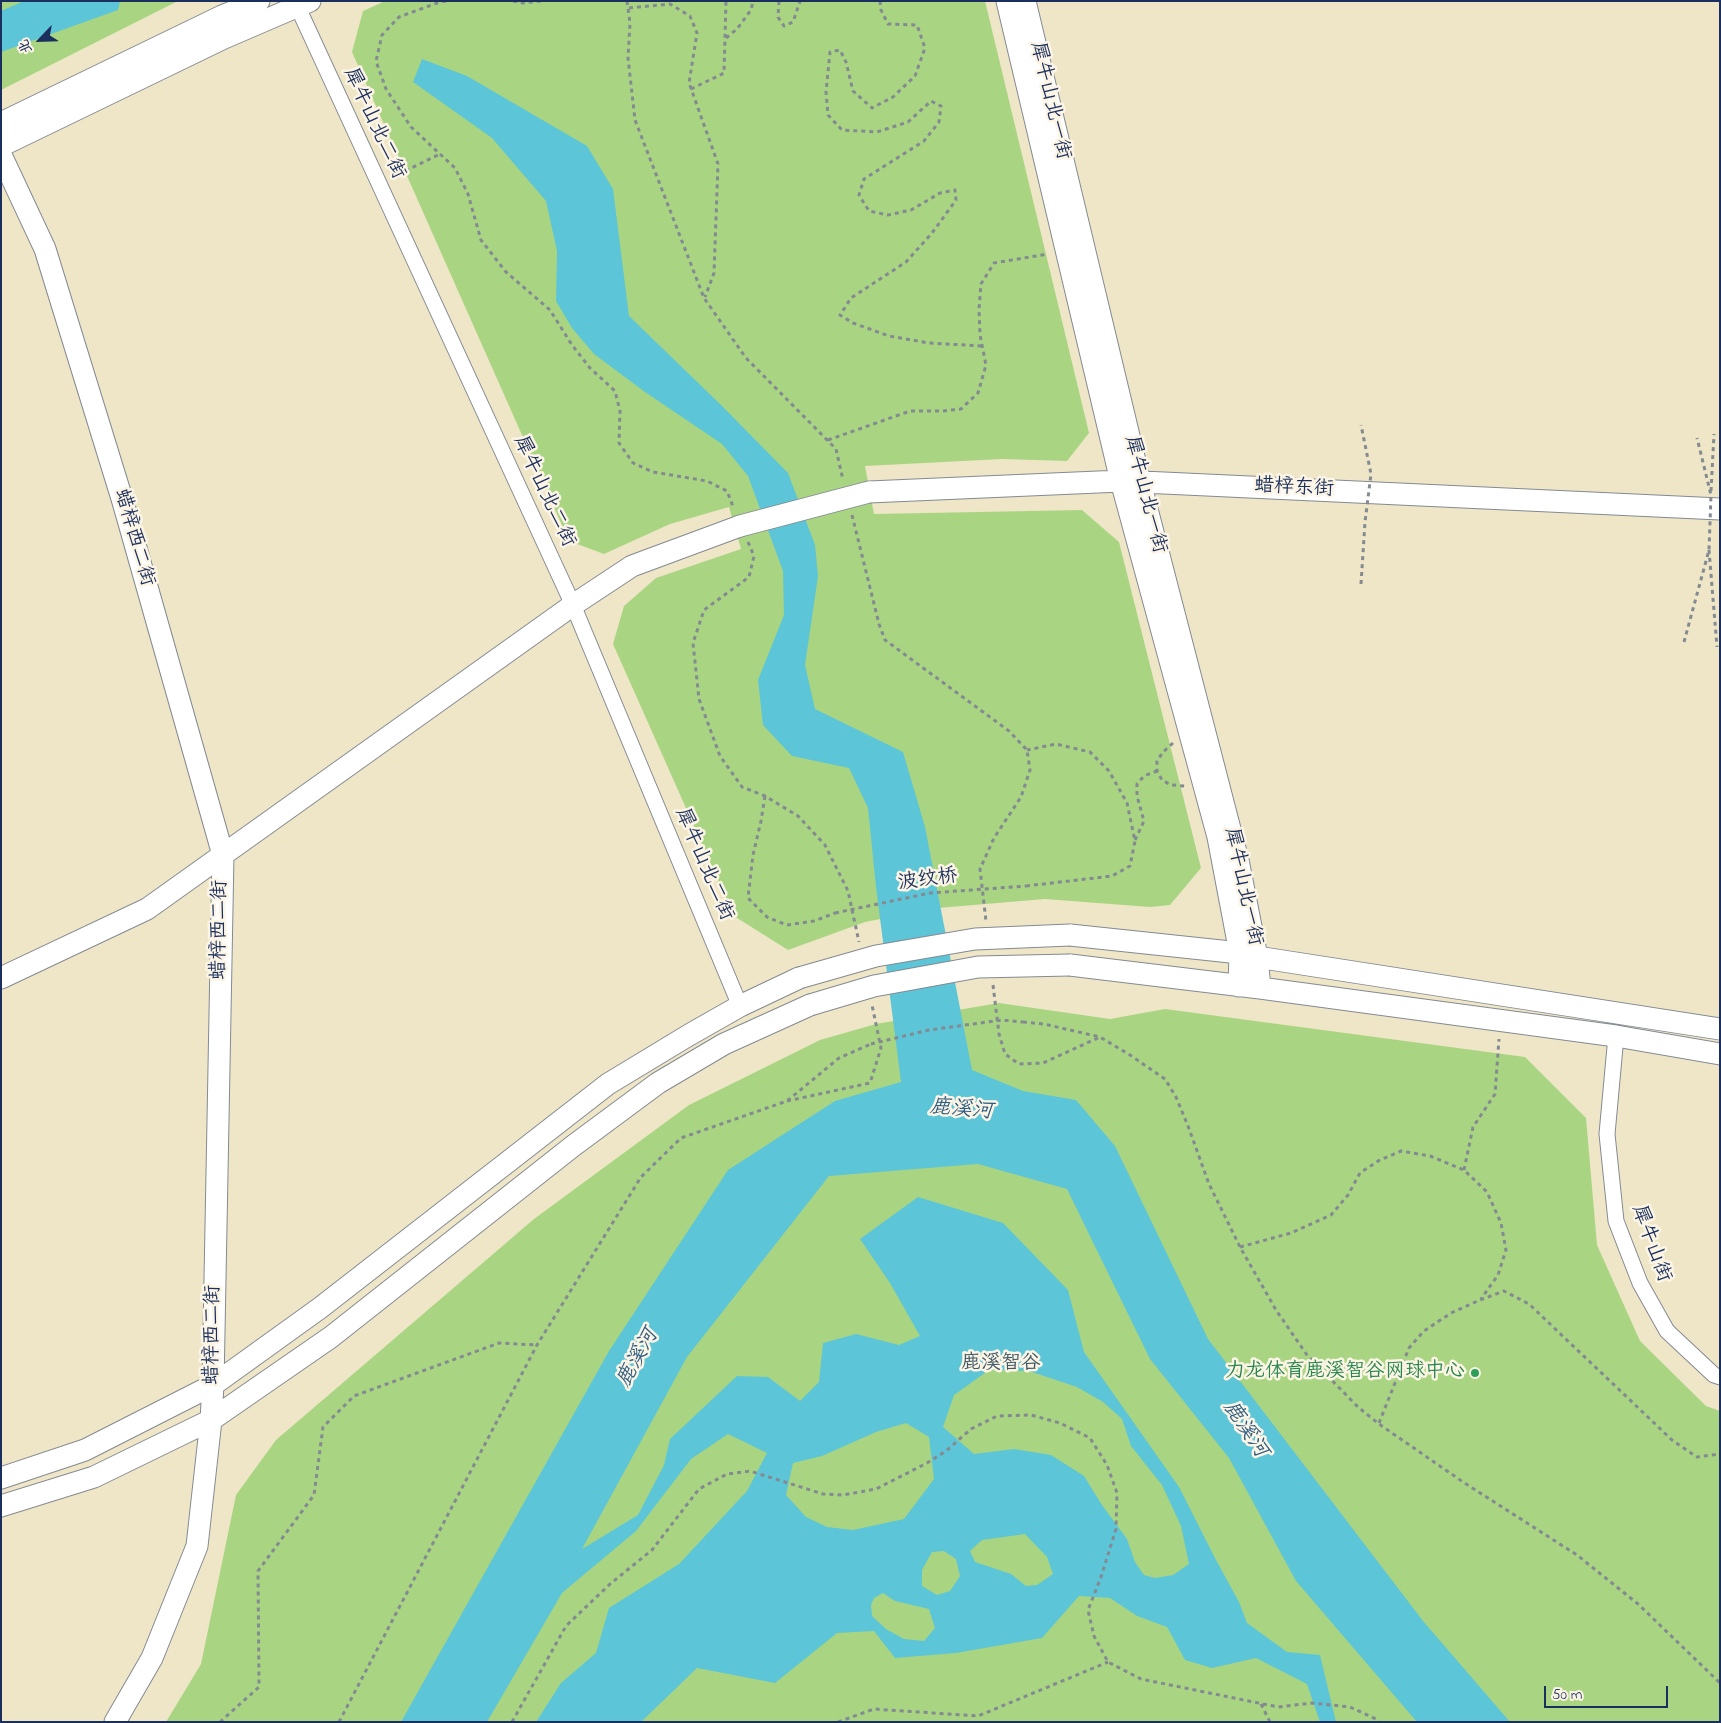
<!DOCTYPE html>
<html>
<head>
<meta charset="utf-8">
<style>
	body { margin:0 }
	#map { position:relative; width:1721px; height:1723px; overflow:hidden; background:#eee6c7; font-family:"Indie Flower","LXGW WenKai TC",sans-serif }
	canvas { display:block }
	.frame { position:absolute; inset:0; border:2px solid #1b2f5e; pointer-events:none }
	.north { position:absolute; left:15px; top:15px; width:50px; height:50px; -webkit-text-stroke:4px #fcf5e5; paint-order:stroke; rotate:246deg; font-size:14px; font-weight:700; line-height:20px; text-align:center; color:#1b2f5e }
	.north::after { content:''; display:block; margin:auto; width:18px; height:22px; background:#1b2f5e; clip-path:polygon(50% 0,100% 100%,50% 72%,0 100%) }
	.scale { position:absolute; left:1544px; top:1686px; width:124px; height:22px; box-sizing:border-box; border:2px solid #1b2f5e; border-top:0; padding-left:6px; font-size:15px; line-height:18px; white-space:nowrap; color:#1b2f5e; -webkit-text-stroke:4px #fcf5e5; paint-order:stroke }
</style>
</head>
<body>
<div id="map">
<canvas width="1721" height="1723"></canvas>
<div class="frame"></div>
<div class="north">北</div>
<div class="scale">50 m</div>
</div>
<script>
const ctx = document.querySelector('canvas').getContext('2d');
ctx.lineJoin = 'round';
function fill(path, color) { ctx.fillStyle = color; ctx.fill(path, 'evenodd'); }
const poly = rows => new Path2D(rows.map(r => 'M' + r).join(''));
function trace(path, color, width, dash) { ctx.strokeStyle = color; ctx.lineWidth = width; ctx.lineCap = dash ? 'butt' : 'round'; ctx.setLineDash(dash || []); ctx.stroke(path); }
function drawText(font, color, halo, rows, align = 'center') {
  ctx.font = font + ' "Indie Flower","LXGW WenKai TC",sans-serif'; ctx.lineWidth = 5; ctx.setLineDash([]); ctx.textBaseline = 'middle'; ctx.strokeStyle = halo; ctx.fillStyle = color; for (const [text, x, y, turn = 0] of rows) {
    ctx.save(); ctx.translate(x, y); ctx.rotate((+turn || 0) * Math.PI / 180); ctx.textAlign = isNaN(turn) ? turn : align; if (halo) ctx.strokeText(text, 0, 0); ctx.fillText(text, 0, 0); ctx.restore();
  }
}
fill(poly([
	[1,1,178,1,1,90],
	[385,1,985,1,1089,433,1067,461,1002,459,865,466,874,514,1082,510,1119,542,1201,868,1170,905,1150,907,1045,899,938,908,865,922,788,950,734,916,613,644,624,606,656,578,741,549,729,507,670,524,604,554,569,541,352,52,363,11],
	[999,1003,1110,1019,1165,1009,1525,1057,1586,1118,1597,1245,1640,1341,1706,1406,1720,1411,1720,1722,166,1722,201,1664,236,1495,276,1440,534,1219,689,1105,820,1040,876,1024]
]), '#a9d582');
fill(poly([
	[24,1,120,1,118,10,1,52,1,11],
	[422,59,467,76,587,146,613,189,629,316,721,405,788,473,815,545,818,576,805,665,815,709,903,752,925,827,972,1070,1023,1091,1076,1100,1115,1146,1208,1339,1423,1621,1510,1722,1417,1722,1296,1581,1229,1458,1150,1359,1067,1189,978,1164,829,1176,687,1357,582,1549,638,1515,664,1465,670,1439,737,1376,768,1377,800,1401,819,1382,823,1343,856,1334,899,1345,920,1336,890,1283,860,1239,918,1197,1003,1223,1068,1290,1084,1352,1179,1487,1216,1560,1239,1602,1247,1623,1287,1652,1320,1655,1336,1722,1320,1722,1307,1684,1256,1658,1212,1668,1185,1660,1167,1627,1137,1616,1110,1598,1079,1596,1042,1638,956,1653,895,1658,874,1631,837,1633,775,1683,697,1668,641,1722,536,1722,561,1683,596,1653,609,1608,679,1564,747,1491,767,1453,728,1434,691,1459,636,1531,562,1593,487,1722,401,1722,609,1351,728,1170,835,1101,901,1082,876,887,868,808,849,768,792,756,763,725,758,680,784,615,783,571,748,476,722,444,645,392,594,354,572,328,556,301,557,251,546,201,492,138,413,82],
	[989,1370,1029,1371,1077,1387,1103,1402,1122,1419,1131,1446,1162,1485,1181,1526,1189,1564,1173,1575,1155,1578,1144,1575,1135,1562,1127,1539,1102,1505,1084,1476,1051,1455,1014,1449,974,1454,943,1427,954,1395],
	[906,1423,929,1437,934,1479,904,1519,853,1530,827,1527,806,1517,786,1495,793,1463,822,1456,876,1432],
	[1025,1534,1047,1557,1053,1574,1037,1585,1026,1586,1011,1574,975,1562,970,1551,982,1540],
	[944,1551,956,1559,960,1576,950,1591,937,1595,922,1586,922,1570,932,1552],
	[883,1593,895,1601,929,1609,935,1628,924,1641,904,1639,886,1629,872,1616,871,1605,874,1598]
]), '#5cc5d7');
const street = poly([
	[295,1,573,605,740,1006],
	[1616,1036,1607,1134,1616,1221,1640,1283,1667,1331,1714,1375,1720,1377]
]);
const secondary = poly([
	[1007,1,1121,481,1218,837,1240,953,1239,986],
	[1025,1,1140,482,1238,860,1257,957,1260,988],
	[1,123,222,16,259,1],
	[1,146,224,38,310,1],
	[1,155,45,249,123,502,223,855,213,1385,211,1420,197,1546,152,1658,115,1722],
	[869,492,1121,481,1720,509],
	[1070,935,1240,953,1257,957,1720,1029],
	[1070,965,1260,988,1616,1036,1720,1054],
	[1,978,147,909,573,605,632,566,740,526],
	[1,1478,85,1450,213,1385,320,1308,608,1084,689,1035,740,1006,799,978],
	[1,1506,94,1477,211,1420,331,1337,573,1146,658,1083,724,1044,810,1005]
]);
trace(street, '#848a92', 17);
trace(secondary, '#848a92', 23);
trace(poly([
	[446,1,437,3,399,17,382,35,376,61,386,89,411,127,455,168,468,194,481,240,506,272,550,310,572,345,590,368,615,391,620,411,619,443,633,463,653,472,707,481,727,491,734,509],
	[513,1,523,3,541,1],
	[627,1,630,23,628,58,635,120,704,298,746,358,836,449,843,480],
	[779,1,778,17,784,26,793,22,800,1],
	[880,1,881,10,888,24,917,25,925,48,915,76,893,97,872,108,853,91,846,62,840,50,830,52,826,92,828,115,842,130,877,132,908,122,931,101,941,106,939,122,924,141,864,179,859,195,869,211,888,215,911,210,940,193,955,190,956,200,932,233,906,262,851,298,840,315,853,323,889,336,929,343,982,346],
	[629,8,670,4,690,16,697,33,689,83,718,164,714,273,705,297],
	[726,38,737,29,751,10,753,1],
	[691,89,724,73,726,1],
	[391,178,440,154],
	[828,440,910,411,943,411,961,409,978,393,986,365,980,335,979,309,981,284,994,263,1048,254],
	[1711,491,1714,434],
	[852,515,879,624,885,640,1009,731,1027,750,1030,770,1021,797,994,838,980,869,986,921],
	[748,542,754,556,749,577,704,610,693,643,699,699,720,756,742,787,765,796,798,816,825,845,848,891,859,942],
	[1709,550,1717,647],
	[1173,743,1163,752,1157,761,1157,771,1162,780,1171,785,1185,786],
	[765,796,761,821,753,855,748,898,767,917,787,925,814,921,835,913],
	[1135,840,1144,821,1137,796,1137,784,1144,776,1157,771],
	[1026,886,1112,876,1130,866,1135,841,1127,803,1109,771,1090,752,1056,744,1027,750],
	[993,985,999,1034,1005,1054,1019,1064,1043,1063,1100,1037],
	[1023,1022,1044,1024,1100,1037,1130,1055,1165,1079,1176,1097,1188,1126,1209,1184,1240,1247,1276,1310,1307,1355,1358,1407,1379,1424,1463,1482,1577,1555,1638,1604,1720,1683],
	[787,1101,870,1083,881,1048,872,1005],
	[1464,1170,1473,1127,1495,1094,1499,1039],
	[1240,1247,1291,1233,1331,1215,1348,1195,1360,1173,1378,1161,1401,1151,1430,1156,1464,1170,1487,1192,1501,1223,1506,1250,1498,1275,1481,1299],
	[1379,1423,1409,1348,1424,1331,1451,1313,1480,1300,1504,1291,1529,1304,1672,1440,1697,1457,1720,1454],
	[1261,1704,1270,1722],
	[220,1722,259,1687,258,1571,314,1495,323,1427,354,1396,499,1343,537,1345],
	[339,1722,537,1345,641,1177,681,1138,787,1101,839,1058,871,1044],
	[512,1722,566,1626,610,1584,652,1550,699,1489,727,1474,750,1471,823,1494,843,1495,876,1489,927,1463,946,1451,971,1429,997,1416,1031,1415,1060,1423,1090,1438,1107,1465,1117,1493,1116,1529,1101,1577,1088,1610,1094,1636,1108,1662,1141,1679,1278,1707,1312,1703,1350,1707,1376,1719,1379,1722],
	[838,1722,874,1709,978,1716,1108,1662]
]), '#848a92', 3, [4, 4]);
trace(street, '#fff', 15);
trace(secondary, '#fff', 21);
const secondaryBridge = poly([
	[740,526,869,492],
	[799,978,876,956,975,939,1070,935],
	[810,1005,874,986,978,967,1070,965]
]);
trace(secondaryBridge, '#848a92', 23, []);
trace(poly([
	[1361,584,1365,522,1371,474,1361,425],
	[1684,642,1709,550,1711,495,1697,438],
	[835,913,930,893,1026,886],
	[871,1044,929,1030,1002,1020,1023,1022]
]), '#848a92', 3, [4, 4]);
trace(secondaryBridge, '#fff', 21);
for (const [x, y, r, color] of [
	[1475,1373,5,"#2e9e5b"]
]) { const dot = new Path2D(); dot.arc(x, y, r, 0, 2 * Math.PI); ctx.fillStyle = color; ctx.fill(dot); trace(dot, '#fcf5e5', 2); }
drawText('20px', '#1b2f5e', '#fcf5e5', [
	["犀牛山北一街",1049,101,77],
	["犀牛山北二街",373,124,65],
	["蜡梓东街",1294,489,3],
	["犀牛山北二街",543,492,65],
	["犀牛山北一街",1144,495,76],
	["蜡梓西二街",133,538,74],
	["犀牛山北二街",703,865,67],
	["波纹桥",928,881,-8],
	["犀牛山北一街",1242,887,78],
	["蜡梓西二街",221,930,-89],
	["犀牛山街",1650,1244,70],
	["蜡梓西二街",214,1335,-89]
]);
drawText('20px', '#3e5867', '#fcf5e5', [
	["鹿溪智谷",1001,1365]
]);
drawText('20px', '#27864d', '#fcf5e5', [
	["力龙体育鹿溪智谷网球中心",1465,1373]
], 'right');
drawText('italic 21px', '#2e5c82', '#fcf5e5', [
	["鹿溪河",961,1111,5],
	["鹿溪河",639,1359,-61],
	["鹿溪河",1244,1430,56]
]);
</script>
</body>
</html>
